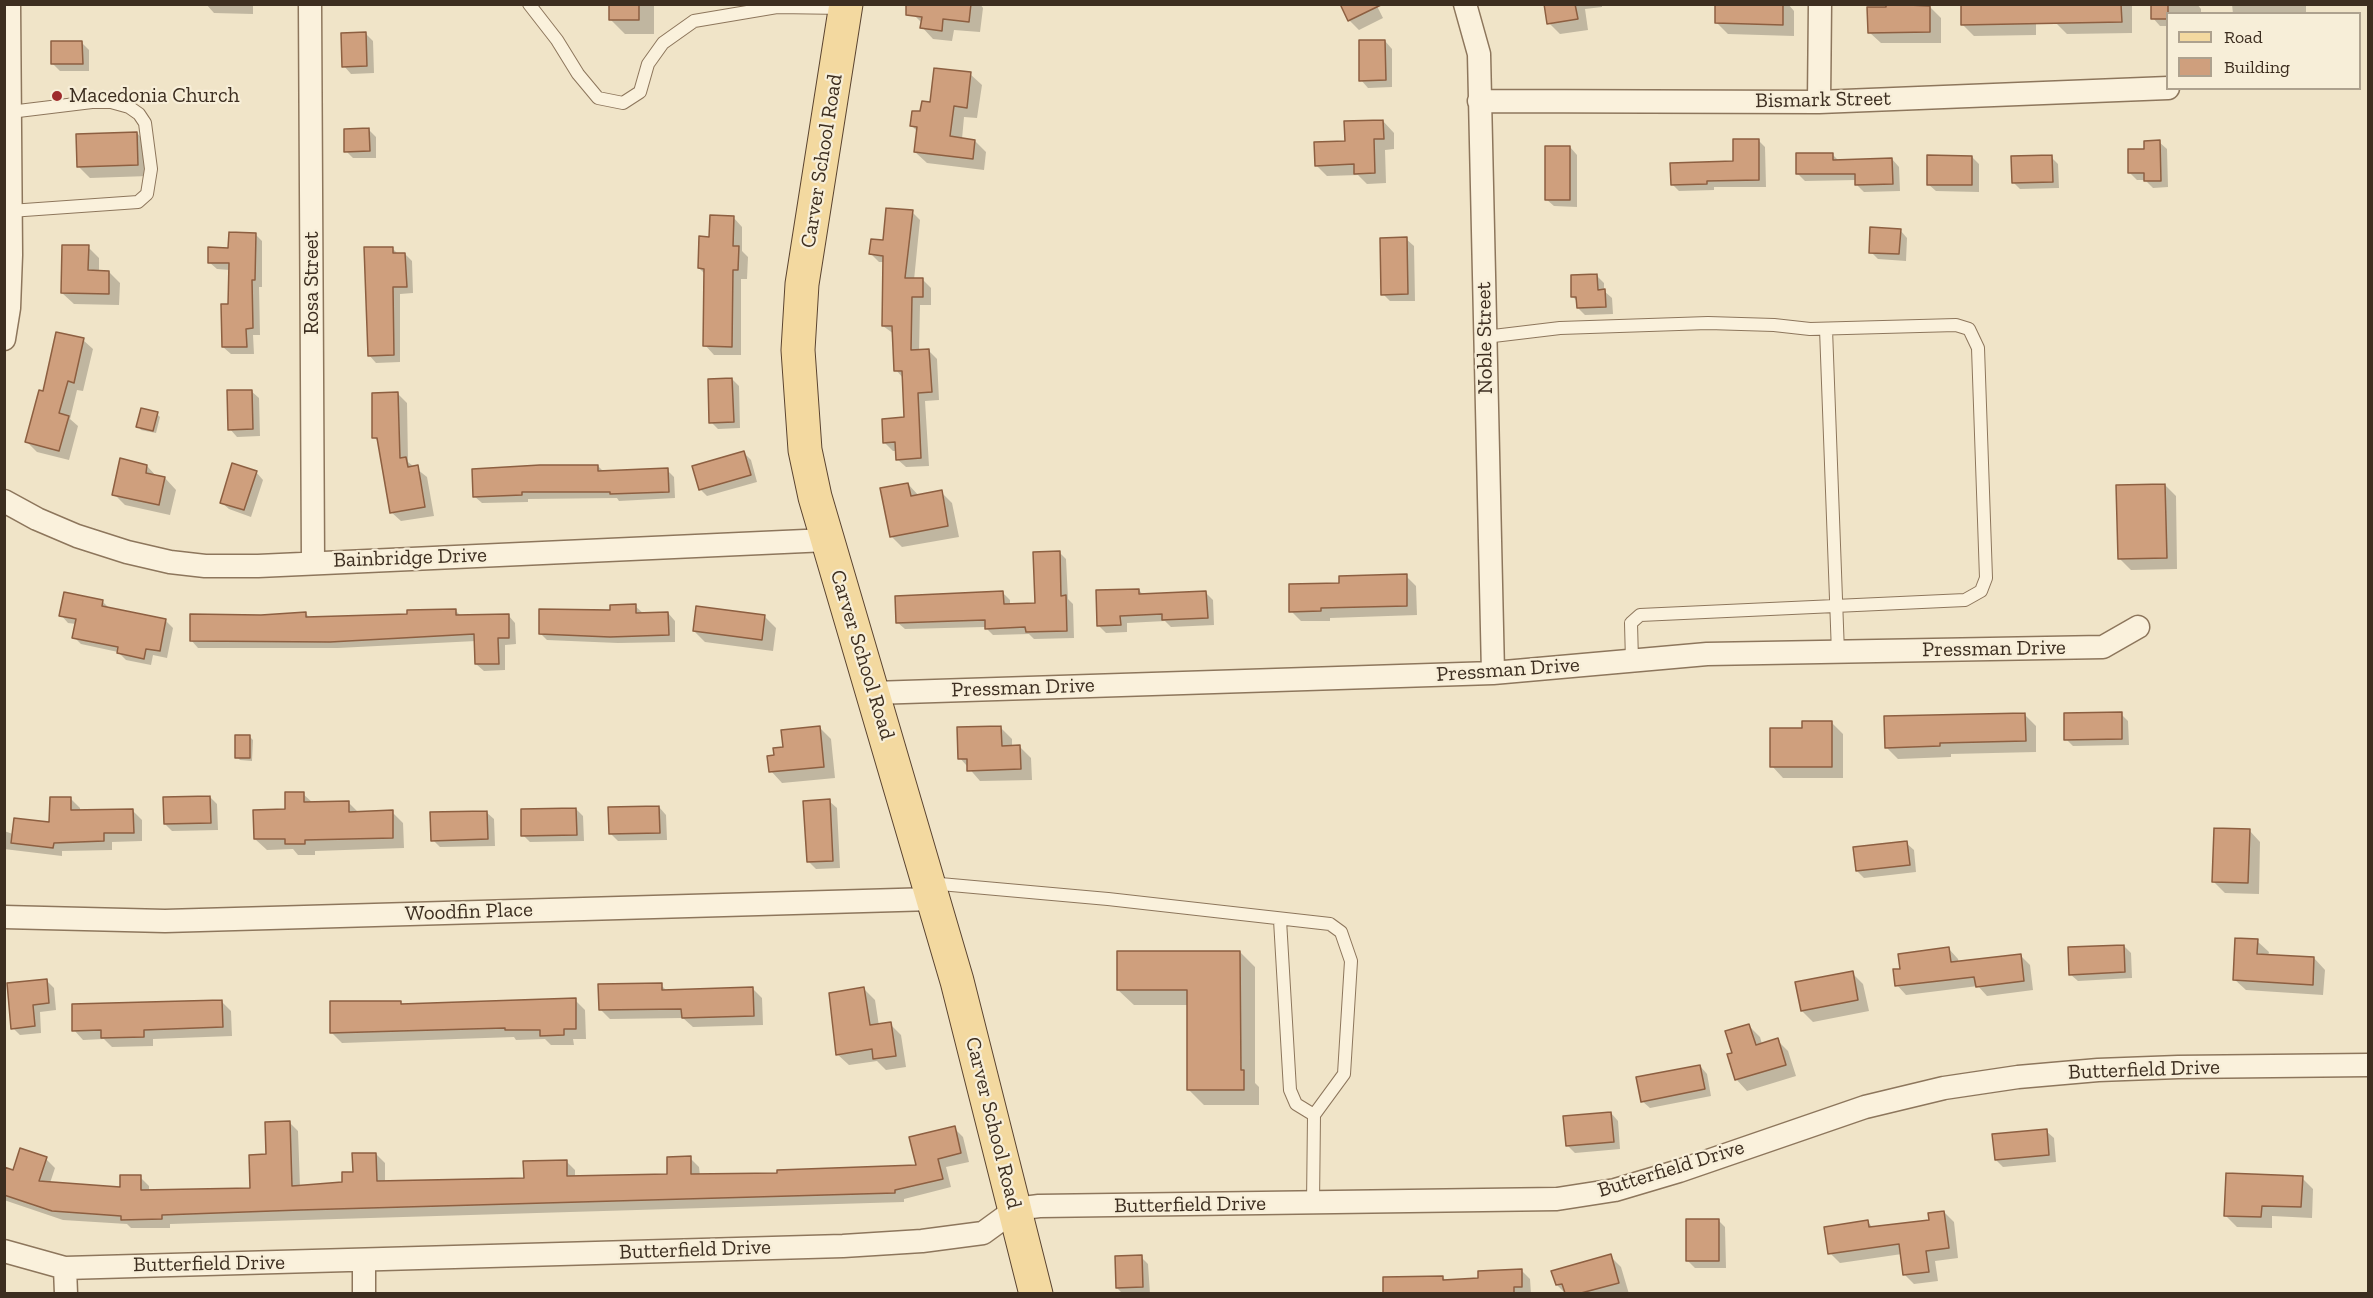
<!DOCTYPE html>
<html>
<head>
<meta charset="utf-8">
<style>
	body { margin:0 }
	#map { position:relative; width:2373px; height:1298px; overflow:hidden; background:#f0e4c8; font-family:"Zilla Slab",serif }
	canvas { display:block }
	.frame { position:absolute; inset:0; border:6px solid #3d2e20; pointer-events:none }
	.legend { position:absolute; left:2166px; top:12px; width:195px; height:78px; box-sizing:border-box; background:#f7eed8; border:2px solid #ada18e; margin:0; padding:8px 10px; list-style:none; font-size:18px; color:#3d2e20 }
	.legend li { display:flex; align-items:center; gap:12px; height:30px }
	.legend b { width:30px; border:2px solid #ada18e }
</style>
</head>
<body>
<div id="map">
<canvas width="2373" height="1298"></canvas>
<div class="frame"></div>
<ul class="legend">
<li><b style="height:8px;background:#f3d9a0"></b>Road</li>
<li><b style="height:16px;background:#cf9f7d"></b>Building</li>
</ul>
</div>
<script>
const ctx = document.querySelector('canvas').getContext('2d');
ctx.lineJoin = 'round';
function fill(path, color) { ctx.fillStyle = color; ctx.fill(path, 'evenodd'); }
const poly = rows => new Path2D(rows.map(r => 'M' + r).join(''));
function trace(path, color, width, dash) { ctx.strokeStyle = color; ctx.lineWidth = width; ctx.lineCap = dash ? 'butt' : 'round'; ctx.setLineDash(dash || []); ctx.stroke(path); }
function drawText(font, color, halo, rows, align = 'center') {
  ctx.font = font + ' "Zilla Slab",serif'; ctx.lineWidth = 4.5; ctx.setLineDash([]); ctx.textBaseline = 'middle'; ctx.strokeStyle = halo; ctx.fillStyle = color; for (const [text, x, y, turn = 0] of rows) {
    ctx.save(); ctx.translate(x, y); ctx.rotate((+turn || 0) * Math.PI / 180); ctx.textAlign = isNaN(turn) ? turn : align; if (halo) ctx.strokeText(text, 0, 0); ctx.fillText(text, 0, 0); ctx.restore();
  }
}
fill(poly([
	[206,4,253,4,253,14,214,13],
	[610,4,654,4,654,34,625,34,610,19],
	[916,4,980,4,983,8,980,32,954,30,952,41,933,39,922,27,922,23,915,16],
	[1376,4,1383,18,1359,30,1349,20],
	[1546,4,1602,4,1602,7,1585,9,1588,30,1560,34,1549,23],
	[1717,4,1788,4,1794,11,1794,36,1728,34,1716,22],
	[1887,4,1915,4,1917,7,1930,7,1941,18,1941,43,1881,43,1869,32,1887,8],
	[2055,4,2132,4,2132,33,2067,34,2056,23],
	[2153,4,2197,4,2201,9,2201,14,2168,14,2168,26,2160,26,2153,18],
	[2232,4,2306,4,2306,14,2233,14],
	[2036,9,2036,35,1974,36,1963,25],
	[366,34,373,41,374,73,351,74,344,66],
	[1385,41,1392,49,1392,87,1368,88,1361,80],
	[81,42,89,50,89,71,60,71,53,64],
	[970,74,982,85,977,118,964,117,962,139,975,141,986,152,984,170,927,163,915,152,918,132,912,126,932,103],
	[1383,121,1394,133,1394,149,1385,150,1386,183,1367,184,1358,175,1327,176,1316,165,1347,142],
	[369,130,376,137,376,158,353,158,346,151],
	[137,133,148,145,149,176,90,178,78,166],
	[1758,140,1765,147,1766,187,1714,187,1714,190,1679,191,1672,184,1735,162],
	[2159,142,2167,149,2168,187,2153,188,2145,180,2137,180,2130,173],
	[1570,147,1577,155,1577,207,1554,206,1546,199],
	[1832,154,1839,161,1892,159,1899,167,1900,191,1864,192,1857,185,1856,180,1805,181,1798,174],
	[1972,157,1979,164,1979,192,1936,191,1928,184],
	[2051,157,2058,164,2059,188,2020,189,2013,182],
	[912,212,920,220,914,280,923,280,931,288,931,305,920,305,919,351,929,351,937,359,939,400,925,401,929,466,906,467,897,459,897,451,893,451,884,442,906,419,904,379,896,370,894,334,883,326,884,262,879,262,871,254],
	[733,217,742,227,742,251,748,257,747,279,741,279,741,355,714,355,705,345,705,274,699,268],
	[1900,230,1907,238,1906,261,1878,259,1871,252],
	[255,234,262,241,262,287,259,287,260,335,253,335,254,354,231,354,223,347,230,305,230,270,217,269,209,262],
	[1406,239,1414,246,1415,301,1390,301,1383,294],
	[88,247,99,258,99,272,109,272,120,283,119,305,74,304,62,293],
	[392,248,398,254,405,254,412,261,413,293,400,294,400,362,376,363,369,355],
	[1597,276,1604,283,1604,291,1612,298,1613,314,1585,315,1578,308,1578,302,1573,297],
	[83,340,93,349,83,391,77,390,70,419,78,426,69,460,37,452,27,442],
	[732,379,739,386,740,428,718,429,711,422],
	[251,391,259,398,260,436,237,437,230,429],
	[398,394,407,403,408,462,427,477,434,516,401,521,391,512,380,443,374,437],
	[157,414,160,417,156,433,141,430,138,426],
	[743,452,751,460,757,482,707,496,700,489],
	[147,466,157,477,165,478,176,490,170,515,125,505,114,494],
	[598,466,604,472,667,470,674,477,675,498,619,501,617,498,528,499,528,502,482,503,474,496],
	[256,472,263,480,251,517,229,509,221,502],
	[908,484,919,496,941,492,952,503,959,537,902,547,891,536],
	[2165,485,2176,496,2177,569,2131,570,2119,558],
	[1059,552,1066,559,1068,599,1073,604,1074,638,1034,639,1029,634,993,635,985,627,905,629,897,622,1003,593,1010,600,1010,606,1036,605],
	[1406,576,1416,586,1417,615,1330,618,1330,621,1301,621,1291,611,1341,585],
	[1139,590,1144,596,1206,593,1213,600,1214,625,1171,627,1165,621,1127,623,1127,632,1106,633,1098,625],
	[103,602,110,609,166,621,173,628,167,658,153,655,151,665,126,660,118,652,81,644,74,637,76,624,68,623,61,615],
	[635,606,644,614,668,613,675,621,675,642,618,643,547,640,540,633],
	[455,610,461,616,508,615,515,623,516,644,505,645,505,670,484,671,476,664,476,641,338,648,198,648,191,640,261,617,306,614,310,618,409,616],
	[764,616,776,628,773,651,705,642,694,631],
	[2121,714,2128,721,2129,745,2073,746,2066,739],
	[2025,715,2036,726,2036,752,1951,754,1951,757,1898,759,1887,748],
	[1832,723,1843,734,1843,778,1783,778,1772,766,1803,730],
	[820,728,831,739,835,778,782,783,771,771,784,748],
	[1001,728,1012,739,1012,747,1020,747,1031,758,1032,780,980,781,960,758],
	[250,737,253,740,252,761,240,760,237,757],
	[303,794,313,803,348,802,359,813,392,812,403,823,404,848,315,851,315,855,298,855,293,849,267,850,255,839],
	[210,797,217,804,218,830,172,831,165,824],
	[71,799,80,808,80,812,133,811,142,820,142,841,112,842,112,850,62,851,62,856,4,849,4,831,13,834,50,823],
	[829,801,837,808,840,868,816,869,808,861],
	[659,807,666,815,667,840,618,841,610,833],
	[576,809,583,816,584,841,530,842,523,835],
	[486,812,494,819,495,846,440,847,433,840],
	[2249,830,2260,842,2259,894,2225,893,2214,882],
	[1906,843,1914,850,1916,872,1864,878,1857,871],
	[2257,941,2269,952,2268,956,2314,958,2325,970,2323,995,2246,990,2234,979],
	[2124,946,2131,953,2132,978,2078,981,2070,974],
	[1949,949,1958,959,1959,963,2020,955,2030,965,2033,990,1987,996,1978,986,1906,995,1897,985,1901,970],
	[1240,952,1255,967,1255,1083,1259,1087,1259,1105,1204,1105,1189,1090,1188,1005,1134,1005,1118,990],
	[1852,973,1863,984,1869,1011,1813,1022,1802,1011],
	[47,981,54,988,56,1010,40,1012,41,1033,20,1035,13,1028],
	[661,985,667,991,753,989,762,998,763,1025,693,1027,683,1018,610,1019,600,1009],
	[864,989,875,1000,879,1026,890,1024,901,1035,906,1067,886,1070,877,1061,849,1065,837,1054],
	[575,1000,585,1010,586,1039,573,1039,574,1045,551,1045,545,1039,516,1040,514,1037,342,1043,332,1033,400,1002,403,1005],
	[222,1002,231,1011,232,1036,153,1039,153,1046,112,1047,104,1039,83,1040,74,1030],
	[1749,1026,1760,1037,1762,1044,1777,1040,1788,1051,1796,1076,1747,1091,1736,1079,1734,1054],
	[1700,1066,1707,1074,1711,1096,1650,1108,1642,1101],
	[1611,1113,1618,1121,1620,1149,1575,1153,1568,1146],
	[289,1122,298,1131,300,1187,344,1184,376,1154,385,1163,385,1182,525,1179,566,1161,575,1170,575,1177,669,1175,690,1158,699,1167,700,1176,779,1174,917,1167,954,1128,963,1137,969,1162,946,1167,951,1187,904,1199,904,1202,170,1224,170,1228,131,1228,127,1224,63,1220,4,1200,4,1168,14,1172,46,1159,55,1168,50,1183,122,1189,140,1177,149,1186,149,1192,252,1189,267,1156],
	[2046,1131,2054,1138,2056,1162,2003,1167,1996,1160],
	[2302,1178,2313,1189,2312,1218,2272,1216,2272,1228,2237,1227,2225,1215],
	[1944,1212,1954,1222,1958,1258,1935,1261,1938,1281,1914,1284,1904,1274,1902,1254,1840,1263,1830,1253,1868,1222,1873,1228,1931,1221],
	[1718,1220,1725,1227,1726,1268,1695,1268,1688,1261],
	[1610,1256,1621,1267,1629,1294,1566,1294,1557,1285],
	[1141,1257,1148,1264,1150,1294,1123,1294,1117,1288],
	[1521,1270,1530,1279,1531,1294,1385,1294,1384,1279,1442,1277,1447,1281,1479,1280]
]), '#0003');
const building = poly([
	[609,4,639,4,639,20,609,20,609,4],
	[906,4,971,4,969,22,943,19,942,31,920,28,922,17,906,15,906,4],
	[1340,4,1383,4,1348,21,1340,4],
	[1544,4,1575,4,1578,19,1547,24,1544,4],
	[1715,4,1783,4,1783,25,1715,23,1715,4],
	[1886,4,1930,6,1930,32,1868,33,1867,7,1886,7,1886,4],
	[1961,4,2121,4,2122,22,1961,25,1961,4],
	[2151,4,2168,4,2168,19,2151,19,2151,4],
	[366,32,367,66,342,67,341,33,366,32],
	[1359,40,1385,40,1386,80,1359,81,1359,40],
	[51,41,82,41,83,64,51,64,51,41],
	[934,68,971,72,967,108,954,106,950,136,975,140,973,159,914,152,917,127,910,126,912,111,920,111,922,101,930,102,934,68],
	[1383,120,1384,139,1374,139,1375,173,1354,174,1354,164,1315,166,1314,142,1345,141,1344,121,1383,120],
	[369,128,370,151,344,152,344,129,369,128],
	[137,132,138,165,77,167,76,134,137,132],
	[1733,139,1759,139,1759,180,1707,181,1707,184,1671,185,1670,163,1733,161,1733,139],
	[2160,140,2161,181,2144,181,2144,173,2128,173,2128,149,2144,149,2144,141,2160,140],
	[1545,146,1570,146,1570,200,1545,200,1545,146],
	[1796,153,1833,153,1833,160,1892,158,1893,184,1855,185,1855,174,1796,174,1796,153],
	[1927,155,1972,156,1972,185,1927,185,1927,155],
	[2052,155,2053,182,2012,183,2011,156,2052,155],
	[886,208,913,210,905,278,923,278,923,297,912,297,911,350,929,349,932,392,918,393,921,458,896,460,895,442,883,443,882,419,904,417,902,371,894,371,892,326,882,326,883,256,869,254,871,239,883,240,886,208],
	[710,215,734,216,733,246,739,246,738,270,733,270,732,347,703,346,704,269,698,268,699,236,709,237,710,215],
	[1870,227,1901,229,1899,254,1869,253,1870,227],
	[229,232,256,233,255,280,252,280,253,328,246,329,247,347,222,347,221,304,228,304,229,263,208,263,208,247,228,248,229,232],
	[1407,237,1408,294,1381,295,1380,238,1407,237],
	[62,245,89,245,88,270,109,271,109,294,61,293,62,245],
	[364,247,393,247,393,253,405,253,407,287,393,287,394,355,368,356,364,247],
	[1597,274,1598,290,1605,289,1606,307,1577,308,1576,297,1571,297,1571,275,1597,274],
	[56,332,84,338,74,383,68,381,59,413,69,416,59,451,25,442,39,390,43,391,56,332],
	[732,378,734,422,709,423,708,379,732,378],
	[227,390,252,390,253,429,228,430,227,390],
	[398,392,400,458,406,457,408,467,418,465,425,507,390,513,377,438,372,438,372,393,398,392],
	[141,408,158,412,153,431,136,427,141,408],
	[744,451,751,475,699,490,692,466,744,451],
	[120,458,147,465,146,473,165,477,159,505,112,495,120,458],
	[232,463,257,471,244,510,220,503,232,463],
	[540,465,598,465,598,471,668,468,669,492,610,494,610,492,522,492,522,495,473,497,472,469,540,465],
	[908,483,911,496,942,490,948,526,890,537,880,488,908,483],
	[2165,484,2167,558,2118,559,2116,485,2165,484],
	[1060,551,1061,596,1066,595,1067,631,1026,632,1025,627,985,629,985,620,896,623,895,596,1003,591,1004,604,1035,603,1033,552,1060,551],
	[1407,574,1407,606,1321,608,1321,611,1289,612,1289,584,1339,583,1339,576,1407,574],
	[1139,589,1139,594,1206,591,1208,618,1162,620,1162,614,1120,616,1121,625,1097,626,1096,590,1139,589],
	[64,592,103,600,102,606,166,619,160,651,146,649,144,659,117,653,118,647,72,638,76,619,59,616,64,592],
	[636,604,636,613,668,612,669,635,610,637,539,634,539,609,610,610,610,605,636,604],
	[696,606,765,615,762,640,693,631,696,606],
	[456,609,456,615,509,614,509,638,498,638,499,664,475,664,474,634,330,642,190,641,190,614,261,615,306,612,306,617,407,614,407,610,456,609],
	[2122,712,2122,739,2064,740,2064,713,2122,712],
	[2025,713,2026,741,1940,743,1940,746,1885,748,1884,716,2025,713],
	[1802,721,1832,721,1832,767,1770,767,1770,728,1802,728,1802,721],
	[820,726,824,767,769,772,767,756,774,755,773,748,783,747,781,730,820,726],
	[1001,726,1002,746,1020,745,1021,769,967,771,967,759,958,759,957,727,1001,726],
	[235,735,250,735,250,758,235,758,235,735],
	[285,792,304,792,304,802,349,801,349,812,393,810,393,838,305,840,305,844,285,844,285,839,254,839,253,810,285,809,285,792],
	[210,796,211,823,164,824,163,797,210,796],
	[50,797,71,797,71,810,133,809,134,833,104,833,104,841,54,843,53,848,11,843,14,818,49,822,50,797],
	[830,799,833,861,807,862,803,801,830,799],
	[659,806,660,833,609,834,608,807,659,806],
	[576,808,577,835,521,836,521,809,576,808],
	[487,811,488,839,431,841,430,812,487,811],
	[2214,828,2250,829,2248,883,2212,882,2214,828],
	[1907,841,1910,865,1856,871,1853,847,1907,841],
	[2235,938,2258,939,2257,954,2314,957,2313,985,2233,980,2235,938],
	[2124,945,2125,972,2069,975,2068,947,2124,945],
	[1949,947,1951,962,2021,954,2024,981,1976,987,1974,977,1895,986,1893,969,1900,969,1898,954,1949,947],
	[1117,951,1240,951,1241,1070,1244,1070,1244,1090,1187,1090,1187,990,1117,990,1117,951],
	[1853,971,1858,1000,1801,1011,1795,982,1853,971],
	[47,979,49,1003,33,1005,35,1026,11,1029,7,983,47,979],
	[662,983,662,990,753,987,754,1016,682,1018,681,1009,599,1010,598,984,662,983],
	[864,987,870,1025,891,1022,896,1056,873,1059,872,1049,836,1055,829,993,864,987],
	[576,998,576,1029,564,1029,564,1035,540,1036,540,1030,505,1030,505,1028,330,1033,330,1001,401,1001,401,1004,576,998],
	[222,1000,223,1027,144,1030,144,1037,101,1038,101,1030,72,1031,72,1004,222,1000],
	[1749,1024,1756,1045,1778,1038,1786,1065,1735,1080,1727,1054,1732,1053,1725,1031,1749,1024],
	[1700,1065,1705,1089,1641,1102,1636,1077,1700,1065],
	[1611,1112,1614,1142,1566,1146,1563,1116,1611,1112],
	[290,1121,292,1186,342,1182,342,1172,353,1172,352,1153,376,1153,377,1181,524,1178,523,1161,567,1160,567,1176,667,1174,667,1157,691,1156,691,1174,777,1173,777,1170,916,1165,909,1137,955,1126,961,1153,938,1159,943,1179,895,1190,895,1193,300,1210,162,1215,162,1219,121,1220,121,1216,52,1211,4,1195,4,1167,13,1170,20,1148,47,1157,39,1181,120,1187,120,1175,141,1175,141,1190,250,1188,249,1155,266,1154,265,1122,290,1121],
	[2047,1129,2049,1155,1995,1160,1992,1134,2047,1129],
	[2226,1173,2303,1176,2301,1207,2262,1206,2261,1217,2224,1216,2226,1173],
	[1944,1211,1949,1248,1926,1251,1929,1272,1903,1275,1899,1244,1828,1254,1824,1227,1868,1220,1869,1227,1929,1220,1928,1213,1944,1211],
	[1686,1219,1719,1219,1719,1261,1686,1261,1686,1219],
	[1611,1254,1619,1283,1581,1293,1565,1293,1562,1284,1556,1285,1551,1271,1611,1254],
	[1142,1255,1143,1287,1116,1288,1115,1256,1142,1255],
	[1522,1269,1522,1287,1514,1287,1514,1293,1383,1293,1383,1277,1443,1276,1443,1280,1478,1278,1478,1271,1522,1269]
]);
fill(building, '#cf9f7d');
trace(building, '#8d5f41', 1.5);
const service = poly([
	[529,4,557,40,578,74,598,98,623,103,640,92,648,64,663,43,694,21,777,7,844,8],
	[10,112,92,102,111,102,129,107,139,114,145,123,151,169,147,194,138,202,10,211],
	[1826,329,1838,653],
	[1485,337,1560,328,1708,323,1774,325,1810,329,1956,325,1969,329,1978,348,1986,578,1981,591,1965,600,1640,615,1631,623,1632,661],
	[929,883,1108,899,1330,924,1341,932,1351,961,1344,1074,1314,1115,1313,1204],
	[1280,920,1290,1090,1296,1104,1314,1115]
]);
const minor = poly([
	[310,4,313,562],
	[1465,4,1479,54,1493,673],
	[1479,101,1819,102,2168,88],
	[1819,102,1820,4],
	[4,339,9,308,11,255,9,4],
	[4,501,37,519,77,536,127,552,170,562,205,566,258,566,827,540],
	[873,693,1493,673,1707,654,2103,647,2138,627],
	[4,917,165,921,933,899],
	[4,1251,65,1268,843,1246,922,1241,983,1233,1016,1209,1039,1206,1557,1199,1615,1190,1679,1171,1865,1107,1944,1088,2018,1077,2098,1070,2178,1067,2368,1065],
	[364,1261,364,1294],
	[65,1268,66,1294]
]);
const primary = poly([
	[846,4,802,284,798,350,805,450,815,497,957,981,1036,1294]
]);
trace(service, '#8d765c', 14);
trace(minor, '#8d765c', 25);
trace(primary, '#5b4430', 35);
trace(service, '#faf1dc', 12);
trace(minor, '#faf1dc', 22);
trace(primary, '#f3d9a0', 33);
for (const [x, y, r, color] of [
	[57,96,6,"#9e2a2b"]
]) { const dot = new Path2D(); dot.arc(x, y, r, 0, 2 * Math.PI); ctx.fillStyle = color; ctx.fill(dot); trace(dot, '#f7eed8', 2); }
drawText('21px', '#3d2e20', '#f7eed8', [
	["Macedonia Church",69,96]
], 'left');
drawText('21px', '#3d2e20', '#f7eed8', [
	["Bismark Street",1823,100,-1],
	["Carver School Road",822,161,-81],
	["Rosa Street",312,283,-90],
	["Noble Street",1485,338,-91],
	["Bainbridge Drive",410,558,-2],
	["Pressman Drive",1994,649,-1],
	["Carver School Road",862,655,73],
	["Pressman Drive",1508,670,-4],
	["Pressman Drive",1023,688,-2],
	["Woodfin Place",469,912,-2],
	["Butterfield Drive",2144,1070,-2],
	["Carver School Road",993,1123,76],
	["Butterfield Drive",1671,1169,-17],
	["Butterfield Drive",1190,1205,-1],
	["Butterfield Drive",695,1250,-2],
	["Butterfield Drive",209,1264,-1]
]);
</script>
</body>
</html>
